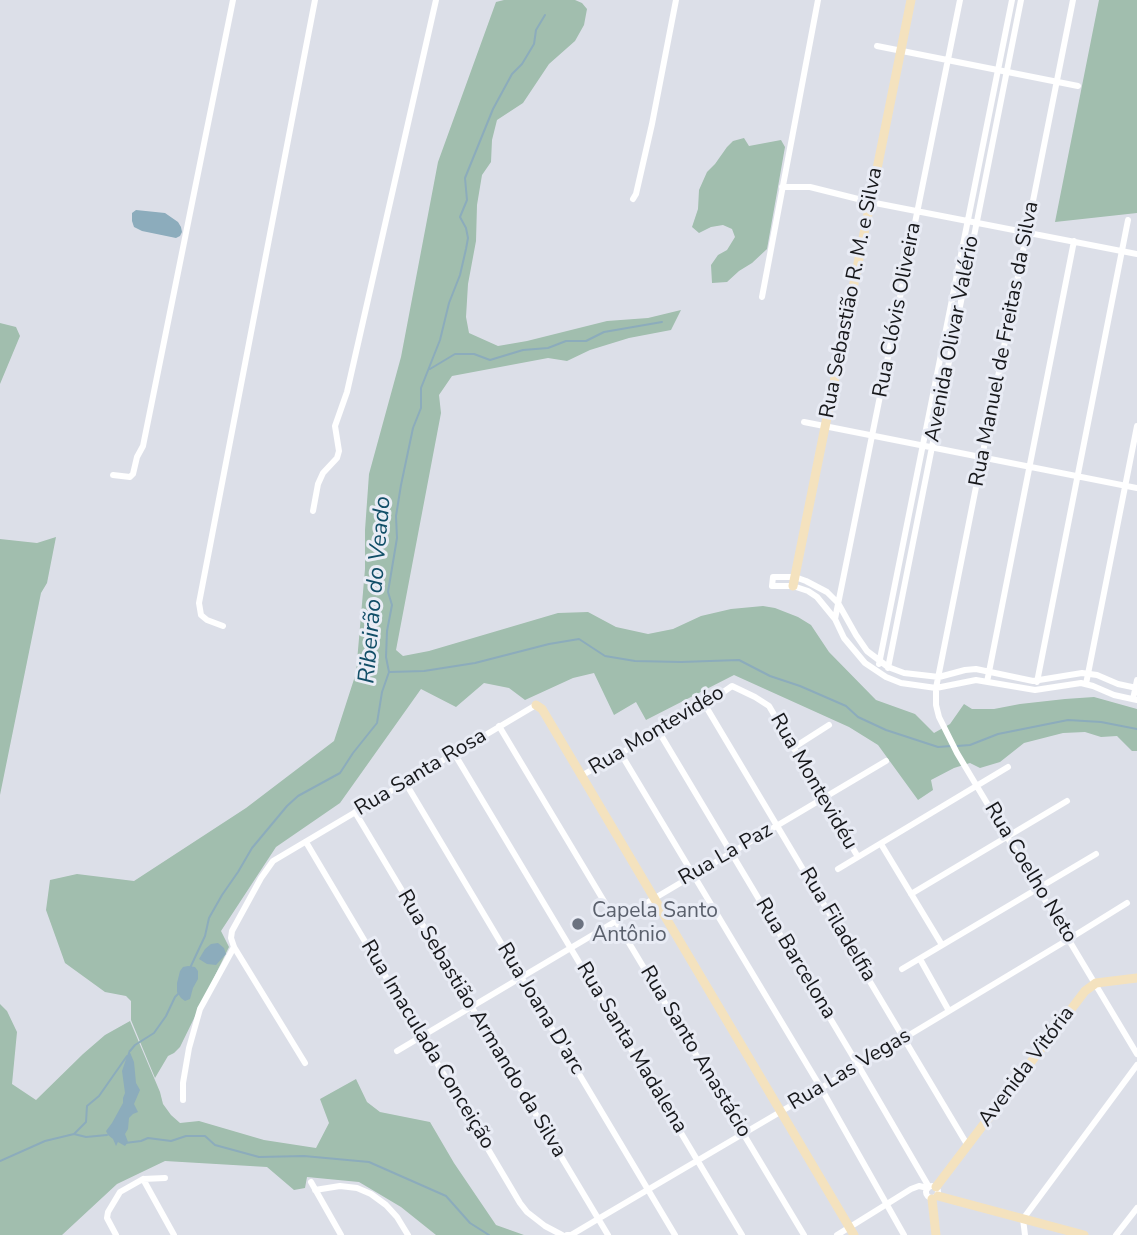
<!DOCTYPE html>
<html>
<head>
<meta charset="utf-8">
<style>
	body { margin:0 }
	canvas { display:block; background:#dcdfe8 }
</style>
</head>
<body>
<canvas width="1137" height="1235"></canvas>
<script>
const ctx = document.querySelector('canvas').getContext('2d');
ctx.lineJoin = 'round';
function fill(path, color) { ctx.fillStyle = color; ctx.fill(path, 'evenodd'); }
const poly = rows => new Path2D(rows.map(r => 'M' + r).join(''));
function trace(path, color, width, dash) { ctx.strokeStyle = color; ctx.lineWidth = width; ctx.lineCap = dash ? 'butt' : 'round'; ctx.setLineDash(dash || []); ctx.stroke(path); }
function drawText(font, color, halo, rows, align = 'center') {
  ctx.font = font + ' "Nunito Sans",sans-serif'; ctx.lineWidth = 6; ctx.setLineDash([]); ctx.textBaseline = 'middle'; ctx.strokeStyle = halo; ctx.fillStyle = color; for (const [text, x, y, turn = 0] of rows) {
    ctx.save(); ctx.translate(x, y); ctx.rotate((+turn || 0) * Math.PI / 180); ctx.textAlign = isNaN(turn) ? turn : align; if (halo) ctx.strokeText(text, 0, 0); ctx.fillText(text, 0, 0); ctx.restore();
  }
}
fill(poly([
	[504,0,575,0,582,3,587,9,584,25,575,41,549,64,523,103,497,120,492,140,491,162,482,175,477,205,476,241,468,284,466,317,469,333,498,346,527,341,607,321,648,318,681,310,671,330,629,338,590,350,567,361,548,358,452,376,439,395,441,413,396,650,403,656,429,651,558,613,588,612,616,627,648,634,673,629,701,616,731,609,763,606,775,608,798,617,811,625,829,652,876,700,915,714,934,733,950,724,964,704,972,709,994,709,1020,704,1065,699,1094,697,1137,709,1137,751,1132,751,1117,736,1101,737,1085,732,1063,733,1024,743,1000,762,980,768,970,763,954,768,931,780,933,790,918,800,878,745,849,727,734,675,646,720,636,702,614,715,594,673,573,678,525,700,509,688,484,683,456,707,421,689,340,803,276,847,221,931,229,947,180,1047,174,1053,168,1056,155,1078,131,1020,131,1001,126,996,105,992,65,963,46,910,50,880,77,874,134,881,246,808,334,741,356,673,365,569,365,530,369,474,401,357,438,162,496,2],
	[1099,0,1137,0,1137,213,1055,222],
	[744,138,749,146,781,140,785,147,767,249,752,263,739,271,727,282,712,283,711,265,718,255,727,250,735,237,732,229,723,225,711,227,699,233,692,227,698,209,699,190,707,172,715,164,727,147,733,141],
	[0,323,16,327,20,336,0,384],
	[56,537,47,583,41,593,0,795,0,539,37,543],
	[0,1004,7,1011,17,1032,12,1084,36,1100,83,1054,105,1035,130,1021,160,1092,163,1104,171,1115,180,1123,199,1121,264,1140,316,1148,329,1123,320,1099,356,1079,367,1102,380,1112,430,1122,454,1163,496,1225,524,1235,436,1235,401,1207,359,1182,307,1177,305,1188,294,1190,267,1167,165,1161,117,1184,62,1235,0,1235]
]), '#a1beae');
fill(poly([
	[136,210,165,213,178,222,181,227,182,232,180,236,176,238,142,231,134,227,132,221,132,213],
	[218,943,224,948,226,954,216,965,207,964,199,959,205,949,211,944],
	[188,966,195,967,198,971,198,979,193,988,190,999,185,1001,181,998,177,992,177,983,180,971,183,967],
	[129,1050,134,1062,136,1083,140,1090,134,1104,138,1112,133,1114,129,1118,128,1129,125,1134,128,1142,125,1146,118,1142,116,1146,113,1139,108,1135,106,1131,112,1123,123,1103,123,1098,125,1093,122,1071]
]), '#8cacbc');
trace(poly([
	[430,369,455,354,474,354,490,360,523,350,548,348,566,341,586,341,604,332,662,322],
	[390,672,424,671,475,663,549,644,579,639,605,656,635,661,681,662,739,660,770,676,800,686,846,706,858,717,886,730,938,747,951,746],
	[957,746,970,745,998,734,1068,720,1101,722,1137,729],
	[190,968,205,936,209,918,222,895,238,872,252,848,287,806,298,796,340,773,353,753,377,723,382,692,389,672,386,657,387,631,392,605,388,592,397,538,396,516,401,485,413,428,421,408,421,388,440,340,449,303,460,275,466,249,468,238,466,228,460,217,467,200,465,178,493,109,512,74,522,64,534,44,536,30,545,15],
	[130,1051,135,1045,154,1033,166,1016,175,997,179,993],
	[74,1134,86,1137,107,1135],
	[125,1143,141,1141,148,1138,171,1141,186,1136,205,1136,215,1145,259,1157,304,1156,369,1162,446,1196,470,1223,489,1235],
	[0,1161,45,1141,74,1134,86,1122,87,1106,99,1096,127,1056]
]), '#8cacbc', 2);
trace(poly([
	[1073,0,936,688,936,705,939,717,957,753,1137,1054],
	[877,46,1078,86],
	[782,187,810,187,870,202,1137,254],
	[633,199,636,194,652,124,676,0],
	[762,297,818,0],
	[804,422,1137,488],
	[113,475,130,477,133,474,137,457,143,446,233,0],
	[313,511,318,484,323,473,337,458,339,451,335,426,347,392,436,0],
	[835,619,960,0],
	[223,626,207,620,201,615,199,603,315,0],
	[879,664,1012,0],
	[888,668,1021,0],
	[987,682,1074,241],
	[1037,682,1128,220],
	[1086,684,1137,426],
	[1137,688,1118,684,1097,675,1082,673,1033,681,976,669,965,670,939,677,904,673,888,667,867,651,856,635,838,603,827,592,806,581,795,577,773,577,772,586,793,586,808,591,817,597,835,619,844,638,865,663,886,677,901,683,936,688,976,680,1035,690,1081,683,1093,686,1114,695,1137,700],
	[1133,699,1137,680],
	[705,705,968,1146],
	[499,726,804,1235],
	[659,732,858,1065,929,1187],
	[793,748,829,725],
	[454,753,742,1235],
	[621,754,821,1088,904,1235],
	[581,776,705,705,732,686,755,697,769,706,858,857],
	[405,782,675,1235],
	[355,812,608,1235],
	[306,842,520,1203,527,1212,545,1226,562,1235],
	[881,844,942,945],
	[838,869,1008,767],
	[911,894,1067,801],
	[920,959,949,1011],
	[902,969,1096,854],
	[397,1051,886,761],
	[305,1063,234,947,231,938,232,931,261,878,273,861,536,705],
	[183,1100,183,1083,189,1048,200,1009,234,947],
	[143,1179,174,1235],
	[311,1182,341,1235],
	'926 1192a6 6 0 1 1 12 0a6 6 0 1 1-12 0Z',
	[315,1190,340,1186,357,1188,371,1194,386,1205,397,1217,408,1235],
	[116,1235,107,1218,108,1212,120,1192,143,1179,165,1178],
	[567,1235,571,1235,598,1219,821,1088,1069,939,1127,903],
	[837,1235,911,1189,919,1186,928,1188],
	[1025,1235,1023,1219,1137,1065],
	[1116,1235,1137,1208]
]), '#fff', 6);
trace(poly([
	[793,586,911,0],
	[536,705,542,709,854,1235],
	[936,1187,1085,991,1096,983,1137,978],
	[938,1196,1084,1235],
	[932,1199,936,1235]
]), '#f4e2be', 9);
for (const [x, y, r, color] of [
	[578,924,7,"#6b7280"]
]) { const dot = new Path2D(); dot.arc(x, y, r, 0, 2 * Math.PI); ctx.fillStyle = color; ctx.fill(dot); trace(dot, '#e9ecf5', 2.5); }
drawText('21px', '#17181b', '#e9ecf5', [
	["Rua Sebastião R. M. e Silva",852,293,-79],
	["Rua Clóvis Oliveira",898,310,-79],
	["Avenida Olivar Valério",953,339,-79],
	["Rua Manuel de Freitas da Silva",1005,344,-79],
	["Rua Montevidéo",657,731,-31],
	["Rua Santa Rosa",421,773,-31],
	["Rua Montevidéu",813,782,60],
	["Rua La Paz",726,855,-30],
	["Rua Coelho Neto",1030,873,59],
	["Rua Filadelfia",837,925,59],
	["Rua Barcelona",795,959,59],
	["Rua Joana D'arc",540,1009,59],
	["Rua Sebastião Armando da Silva",481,1024,59],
	["Rua Imaculada Conceição",427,1045,59],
	["Rua Santa Madalena",631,1048,59],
	["Rua Santo Anastácio",695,1052,59],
	["Avenida Vitória",1027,1067,-53],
	["Rua Las Vegas",850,1070,-31]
]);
drawText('21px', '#5b616d', '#e9ecf5', [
	["Capela Santo",592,912],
	["Antônio",592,936]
], 'left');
drawText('italic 23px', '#114e67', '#e9ecf5', [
	["Ribeirão do Veado",376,590,-85]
]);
</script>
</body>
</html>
